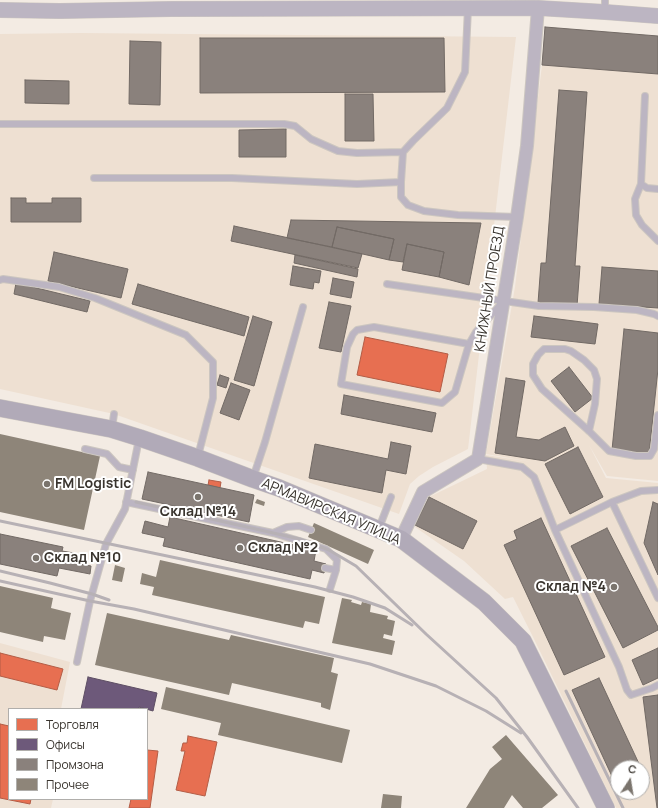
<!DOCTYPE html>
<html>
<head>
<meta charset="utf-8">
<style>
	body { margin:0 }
	#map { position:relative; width:658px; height:808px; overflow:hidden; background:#f3ebe3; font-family:Manrope,sans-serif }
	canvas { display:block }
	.legend { position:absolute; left:8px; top:708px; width:140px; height:92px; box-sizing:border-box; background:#fff; border:1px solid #b0aeab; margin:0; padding:5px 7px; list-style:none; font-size:12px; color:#39342e }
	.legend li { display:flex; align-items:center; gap:8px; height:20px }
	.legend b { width:20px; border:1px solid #b0aeab }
	.north { position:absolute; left:610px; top:760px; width:40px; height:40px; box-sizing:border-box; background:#fff; border:1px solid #b0aeab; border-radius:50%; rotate:12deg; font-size:11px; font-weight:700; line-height:16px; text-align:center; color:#39342e }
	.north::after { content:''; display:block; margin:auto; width:14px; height:18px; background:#7a746d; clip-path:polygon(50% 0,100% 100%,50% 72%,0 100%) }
</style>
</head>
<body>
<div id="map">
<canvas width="658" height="808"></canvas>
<ul class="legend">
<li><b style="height:11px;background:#e76f51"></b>Торговля</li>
<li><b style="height:11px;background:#6d597a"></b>Офисы</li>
<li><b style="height:11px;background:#8a817c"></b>Промзона</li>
<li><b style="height:11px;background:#8e8579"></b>Прочее</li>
</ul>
<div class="north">С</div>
</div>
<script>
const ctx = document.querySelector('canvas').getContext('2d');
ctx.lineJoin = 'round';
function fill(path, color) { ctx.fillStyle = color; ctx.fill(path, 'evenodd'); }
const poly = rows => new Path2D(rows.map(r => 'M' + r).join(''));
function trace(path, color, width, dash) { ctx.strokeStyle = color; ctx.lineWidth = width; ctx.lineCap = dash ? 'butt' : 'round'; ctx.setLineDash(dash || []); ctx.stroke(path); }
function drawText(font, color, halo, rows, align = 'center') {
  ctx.font = font + ' Manrope,sans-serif'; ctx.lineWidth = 4; ctx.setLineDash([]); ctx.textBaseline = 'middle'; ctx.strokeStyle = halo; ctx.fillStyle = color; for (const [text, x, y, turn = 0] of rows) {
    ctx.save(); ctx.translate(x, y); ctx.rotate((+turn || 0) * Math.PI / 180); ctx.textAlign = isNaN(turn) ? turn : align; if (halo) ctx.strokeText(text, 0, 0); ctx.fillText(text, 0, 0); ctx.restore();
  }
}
fill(poly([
	[545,27,658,36,658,481,607,476,589,445,606,478,658,483,658,808,616,808,534,639,513,597,505,599,464,561,415,527,429,497,487,469,486,455,532,462,486,454,515,287,542,65],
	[618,768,642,768,642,792,618,792],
	[81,33,516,37,468,449,433,467,419,476,410,484,399,514,114,414,0,389,0,34],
	[0,643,70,662,61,709,9,709,9,799,53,799,51,808,0,808]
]), '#eee0d2');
const shops = poly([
	[365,337,448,354,440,392,357,375,365,337],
	[209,480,221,482,220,488,208,485,209,480],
	[0,653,63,669,57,690,0,676,0,653],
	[0,724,9,726,9,799,31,799,30,804,0,798,0,724],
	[188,736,217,742,205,796,176,790,185,751,181,751,183,743,187,743,188,736],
	[147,750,158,751,150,808,129,808,131,799,147,799,147,750]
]);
fill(shops, '#e76f51');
trace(shops, '#b35d46', 1);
const offices = poly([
	[88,677,157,693,153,711,139,707,139,709,81,709,88,677]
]);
fill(offices, '#6d597a');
trace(offices, '#5d4e63', 1);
const industry = poly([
	[545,27,658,36,658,74,542,65,545,27],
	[200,38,444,38,445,92,200,93,200,38],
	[130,41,161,42,160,105,129,104,130,41],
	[25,80,69,81,69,104,25,103,25,80],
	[559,90,587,92,575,266,580,266,577,306,538,303,541,263,546,263,559,90],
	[345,94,373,94,374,141,345,141,345,94],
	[286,129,286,157,239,157,239,130,286,129],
	[11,198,26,198,26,203,52,203,52,198,81,198,81,222,11,222,11,198],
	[291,220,481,223,469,285,439,277,444,252,407,244,403,262,389,260,394,239,337,227,332,247,287,238,291,220],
	[234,226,362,254,358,268,231,241,234,226],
	[337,227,394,239,389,260,332,247,337,227],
	[407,244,444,252,439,277,402,270,407,244],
	[54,252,128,269,121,298,48,281,54,252],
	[295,255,358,269,357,277,294,263,295,255],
	[293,266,321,271,319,283,314,282,313,289,290,285,293,266],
	[602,267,658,271,658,308,599,304,602,267],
	[333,278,354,282,351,298,330,294,333,278],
	[16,283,90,301,87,312,14,294,16,283],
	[138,284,249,317,244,336,132,304,138,284],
	[329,302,351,306,341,352,319,348,329,302],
	[253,316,272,322,254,386,234,380,253,316],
	[534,316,598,324,595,344,531,337,534,316],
	[624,329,658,333,658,369,649,454,612,450,624,329],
	[569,367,593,398,575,412,551,381,569,367],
	[220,375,229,378,226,388,217,385,220,375],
	[506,378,525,381,516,437,539,440,565,427,574,446,545,461,495,453,506,378],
	[231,383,250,390,239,420,220,413,231,383],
	[344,395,436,413,432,432,341,414,344,395],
	[391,442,411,446,406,474,386,470,382,493,309,478,315,444,388,459,391,442],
	[578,447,603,497,570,514,545,464,578,447],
	[148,472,254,495,249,522,142,499,148,472],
	[429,497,477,521,463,549,415,525,429,497],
	[653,502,658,504,658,575,644,543,653,502],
	[170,517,316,550,314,561,326,564,324,573,312,570,310,579,163,546,165,538,142,533,145,521,168,527,170,517],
	[541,518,605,657,564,675,504,545,517,539,514,531,541,518],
	[607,528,658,627,658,630,623,648,571,546,607,528],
	[0,534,63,547,62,551,74,553,72,562,91,566,90,574,59,568,57,576,0,564,0,534],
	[658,648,658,678,643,685,632,660,658,648],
	[599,678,641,768,618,768,618,784,616,785,572,690,599,678],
	[658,695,658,808,657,808,643,697,658,695]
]);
fill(industry, '#8a817c');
trace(industry, '#726a65', 1);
fill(poly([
	[0,434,100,456,84,530,0,512],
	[257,499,265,502,264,506,255,503],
	[314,523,374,550,368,564,308,537],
	[160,560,325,597,319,624,305,621,303,628,152,595,154,587,140,584,142,573,156,577],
	[115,565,125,568,122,582,112,580],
	[0,586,53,598,51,608,71,613,65,640,44,636,43,642,0,632],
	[342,598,352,600,351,602,361,605,362,602,371,604,370,612,388,616,387,619,395,621,392,636,384,634,383,638,395,641,392,655,332,643],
	[107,613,229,640,231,635,334,658,331,672,338,674,330,710,321,707,321,703,232,683,229,695,95,665],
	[166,687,350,730,342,763,218,735,221,723,161,709],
	[506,735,558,795,542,808,523,808,512,795,504,808,466,808,490,769,502,759,492,747],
	[383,794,402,796,401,808,381,808]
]), '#8e8579');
const service = poly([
	[605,0,605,12],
	[645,96,641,184,647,188,658,189],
	[0,124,284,124,295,126,311,139,338,151,357,153,403,152,413,141,447,108,465,72,468,8],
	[94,178,232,178,357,184,401,182,403,152],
	[401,182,401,197,408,205,424,211,458,215,517,217],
	[641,184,635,199,636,215,642,225,658,241],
	[0,280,3,279,59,287,95,298,186,335,213,362,213,398,198,456],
	[387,284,539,306,594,307,637,310,654,314,658,316],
	[469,344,374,327,357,330,353,334,347,347,341,384,442,403,455,392,469,344,476,332,501,304],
	[112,428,114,414],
	[589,431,595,404,597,379,594,370,584,360,571,351,565,349,544,349,538,355,533,364,533,375,542,389,589,431,609,451,636,456,650,456,654,449,658,415],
	[85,449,107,454,119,467,133,470],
	[478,459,522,467,534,477,555,530,619,667,627,690,631,695,652,688,658,685],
	[253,478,265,442,303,307],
	[126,502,273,533,326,549,337,560,336,570,330,589],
	[612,502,658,598],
	[379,528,391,497],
	[555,530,612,502,641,491,658,490],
	[273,533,287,527,299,526,311,530],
	[325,568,336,570],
	[77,662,90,601,106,544,125,509,139,439]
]);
const minor = poly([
	[401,539,423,492,478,459,517,217,527,146,538,8]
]);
const tertiary = poly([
	[0,10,60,11,171,9,538,8,605,12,658,16]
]);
const secondary = poly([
	[0,408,111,429,140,438,198,458,253,479,279,488,401,539,484,602,523,641,606,808]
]);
trace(service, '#ccc6c0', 8);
trace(minor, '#ccc6c0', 14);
trace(tertiary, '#ccc6c0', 16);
trace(secondary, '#ccc6c0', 18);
trace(service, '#bcb5c2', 6);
trace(minor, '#bcb5c2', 12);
trace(tertiary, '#bcb5c2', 15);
trace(secondary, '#b1aab8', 17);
trace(poly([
	[136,502,300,539,329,550,356,566,426,634,496,698,527,737,578,808],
	[0,521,315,587,353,597,385,608,412,625],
	[0,571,50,583,92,594,109,600],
	[0,581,90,601,134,609,370,664,436,686,486,711,521,733],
	[566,691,623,808]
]), '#b7b1b5', 3);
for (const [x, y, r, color] of [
	[47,484,4,"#7a746d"],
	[198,497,4,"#7a746d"],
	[240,548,4,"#7a746d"],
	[36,558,4,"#7a746d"],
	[614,587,4,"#7a746d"]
]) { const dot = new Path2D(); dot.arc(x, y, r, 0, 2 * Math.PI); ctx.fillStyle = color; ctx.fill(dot); trace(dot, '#fff', 1.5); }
drawText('14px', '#39342e', '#fff', [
	["КНИЖНЫЙ ПРОЕЗД",490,289,-81],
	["АРМАВИРСКАЯ УЛИЦА",331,512,23]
]);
drawText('bold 14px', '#39342e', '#fff', [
	["FM Logistic",55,484],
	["Склад №14",198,512,"center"],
	["Склад №2",248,548],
	["Склад №10",44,558],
	["Склад №4",606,587,"right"]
], 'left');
</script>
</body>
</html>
